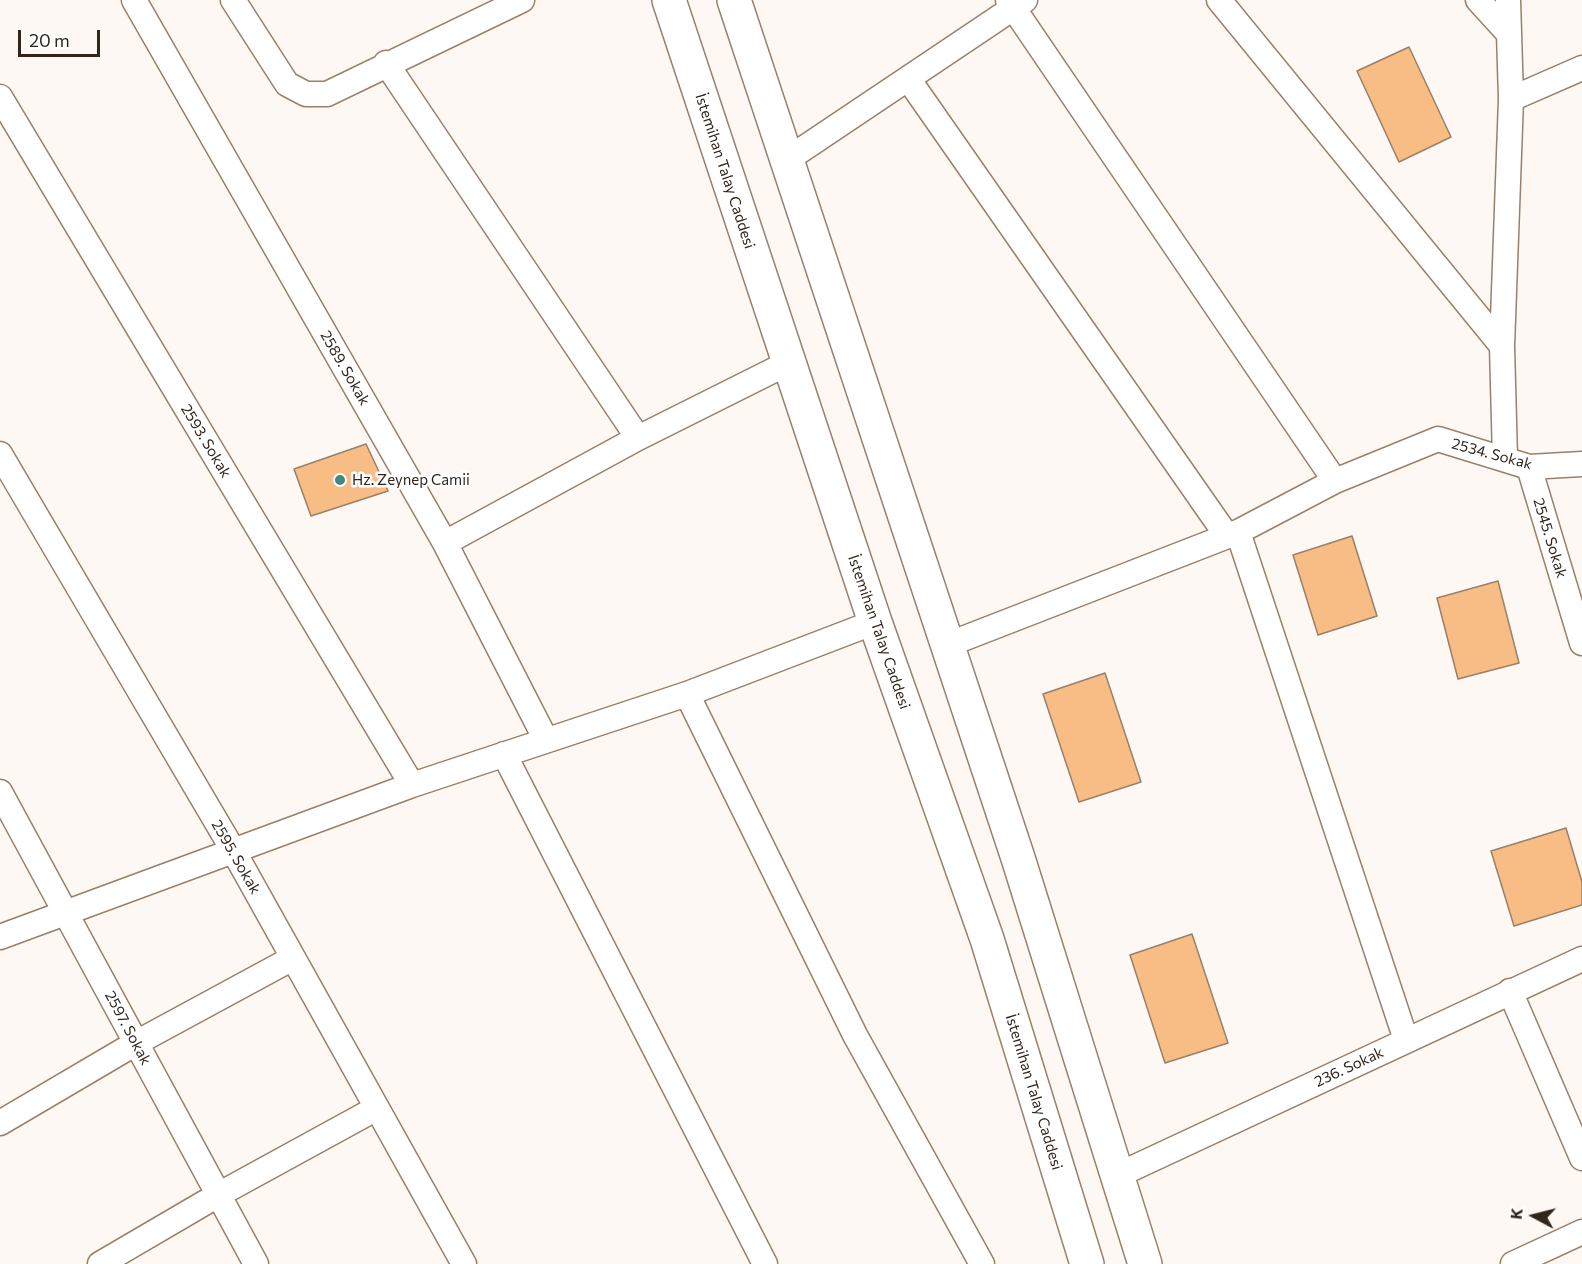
<!DOCTYPE html>
<html>
<head>
<meta charset="utf-8">
<style>
	body { margin:0 }
	#map { position:relative; width:1582px; height:1264px; overflow:hidden; background:#fdf8f3; font-family:Commissioner,sans-serif }
	canvas { display:block }
	.north { position:absolute; left:1504px; top:1186px; width:60px; height:60px; -webkit-text-stroke:4px #fff; paint-order:stroke; rotate:277deg; font-size:16px; font-weight:700; line-height:24px; text-align:center; color:#30261c }
	.north::after { content:''; display:block; margin:auto; width:21px; height:27px; background:#30261c; clip-path:polygon(50% 0,100% 100%,50% 72%,0 100%) }
	.scale { position:absolute; left:18px; top:30px; width:82px; height:27px; box-sizing:border-box; border:3px solid #30261c; border-top:0; padding-left:8px; font-size:18px; line-height:21px; white-space:nowrap; color:#30261c; -webkit-text-stroke:4px #fff; paint-order:stroke }
</style>
</head>
<body>
<div id="map">
<canvas width="1582" height="1264"></canvas>
<div class="north">K</div>
<div class="scale">20 m</div>
</div>
<script>
const ctx = document.querySelector('canvas').getContext('2d');
ctx.lineJoin = 'round';
function fill(path, color) { ctx.fillStyle = color; ctx.fill(path, 'evenodd'); }
const poly = rows => new Path2D(rows.map(r => 'M' + r).join(''));
function trace(path, color, width, dash) { ctx.strokeStyle = color; ctx.lineWidth = width; ctx.lineCap = dash ? 'butt' : 'round'; ctx.setLineDash(dash || []); ctx.stroke(path); }
function drawText(font, color, halo, rows, align = 'center') {
  ctx.font = font + ' Commissioner,sans-serif'; ctx.lineWidth = 5; ctx.setLineDash([]); ctx.textBaseline = 'middle'; ctx.strokeStyle = halo; ctx.fillStyle = color; for (const [text, x, y, turn = 0] of rows) {
    ctx.save(); ctx.translate(x, y); ctx.rotate((+turn || 0) * Math.PI / 180); ctx.textAlign = isNaN(turn) ? turn : align; if (halo) ctx.strokeText(text, 0, 0); ctx.fillText(text, 0, 0); ctx.restore();
  }
}
const building = poly([
	[1409,47,1451,137,1399,162,1357,71,1409,47],
	[366,444,388,491,311,516,294,469,366,444],
	[1352,536,1377,616,1318,635,1293,555,1352,536],
	[1498,581,1519,663,1458,679,1437,598,1498,581],
	[1105,673,1141,782,1079,802,1043,694,1105,673],
	[1566,828,1582,882,1582,905,1514,926,1491,851,1566,828],
	[1192,934,1228,1043,1165,1063,1130,955,1192,934]
]);
fill(building, '#f8bd85');
trace(building, '#998069', 1.5);
const street = poly([
	[134,0,445,543,546,740],
	[233,0,287,84,306,94,327,94,522,0],
	[1008,0,1335,481],
	[1219,0,1502,346],
	[1478,0,1509,34],
	[386,63,638,438],
	[909,80,1227,536],
	[0,97,412,785],
	[1511,99,1582,68],
	[788,159,1025,0],
	[0,454,233,850,464,1264],
	[1505,459,1502,346,1511,99,1508,0],
	[1529,467,1582,643],
	[1238,532,1406,1040],
	[445,543,638,438,788,363],
	[947,645,1238,532,1335,481,1438,439,1529,467,1582,464],
	[687,694,855,1035,982,1264],
	[504,754,765,1264],
	[0,792,256,1264],
	[0,937,412,785,687,694,875,622],
	[1510,991,1582,1158],
	[0,1123,136,1043,293,958],
	[1116,1176,1582,959],
	[100,1264,218,1195,377,1108],
	[1513,1264,1582,1232]
]);
const secondary = poly([
	[669,0,875,622,987,939,1087,1264],
	[734,0,1018,858,1145,1264]
]);
trace(street, '#9a8069', 27);
trace(secondary, '#9a8069', 36);
trace(street, '#fff', 24);
trace(secondary, '#fff', 33);
for (const [x, y, r, color] of [
	[340,480,6,"#438981"]
]) { const dot = new Path2D(); dot.arc(x, y, r, 0, 2 * Math.PI); ctx.fillStyle = color; ctx.fill(dot); trace(dot, '#fff', 2); }
drawText('15px', '#30261c', '#fff', [
	["İstemihan Talay Caddesi",725,171,72],
	["2589. Sokak",345,368,60],
	["2593. Sokak",206,441,59],
	["2534. Sokak",1492,454,15],
	["2545. Sokak",1550,538,73],
	["İstemihan Talay Caddesi",879,632,71],
	["2595. Sokak",236,857,60],
	["2597. Sokak",128,1028,62],
	["236. Sokak",1349,1067,-25],
	["İstemihan Talay Caddesi",1034,1092,73]
]);
drawText('15px', '#30261c', '#fff', [
	["Hz. Zeynep Camii",352,480]
], 'left');
</script>
</body>
</html>
